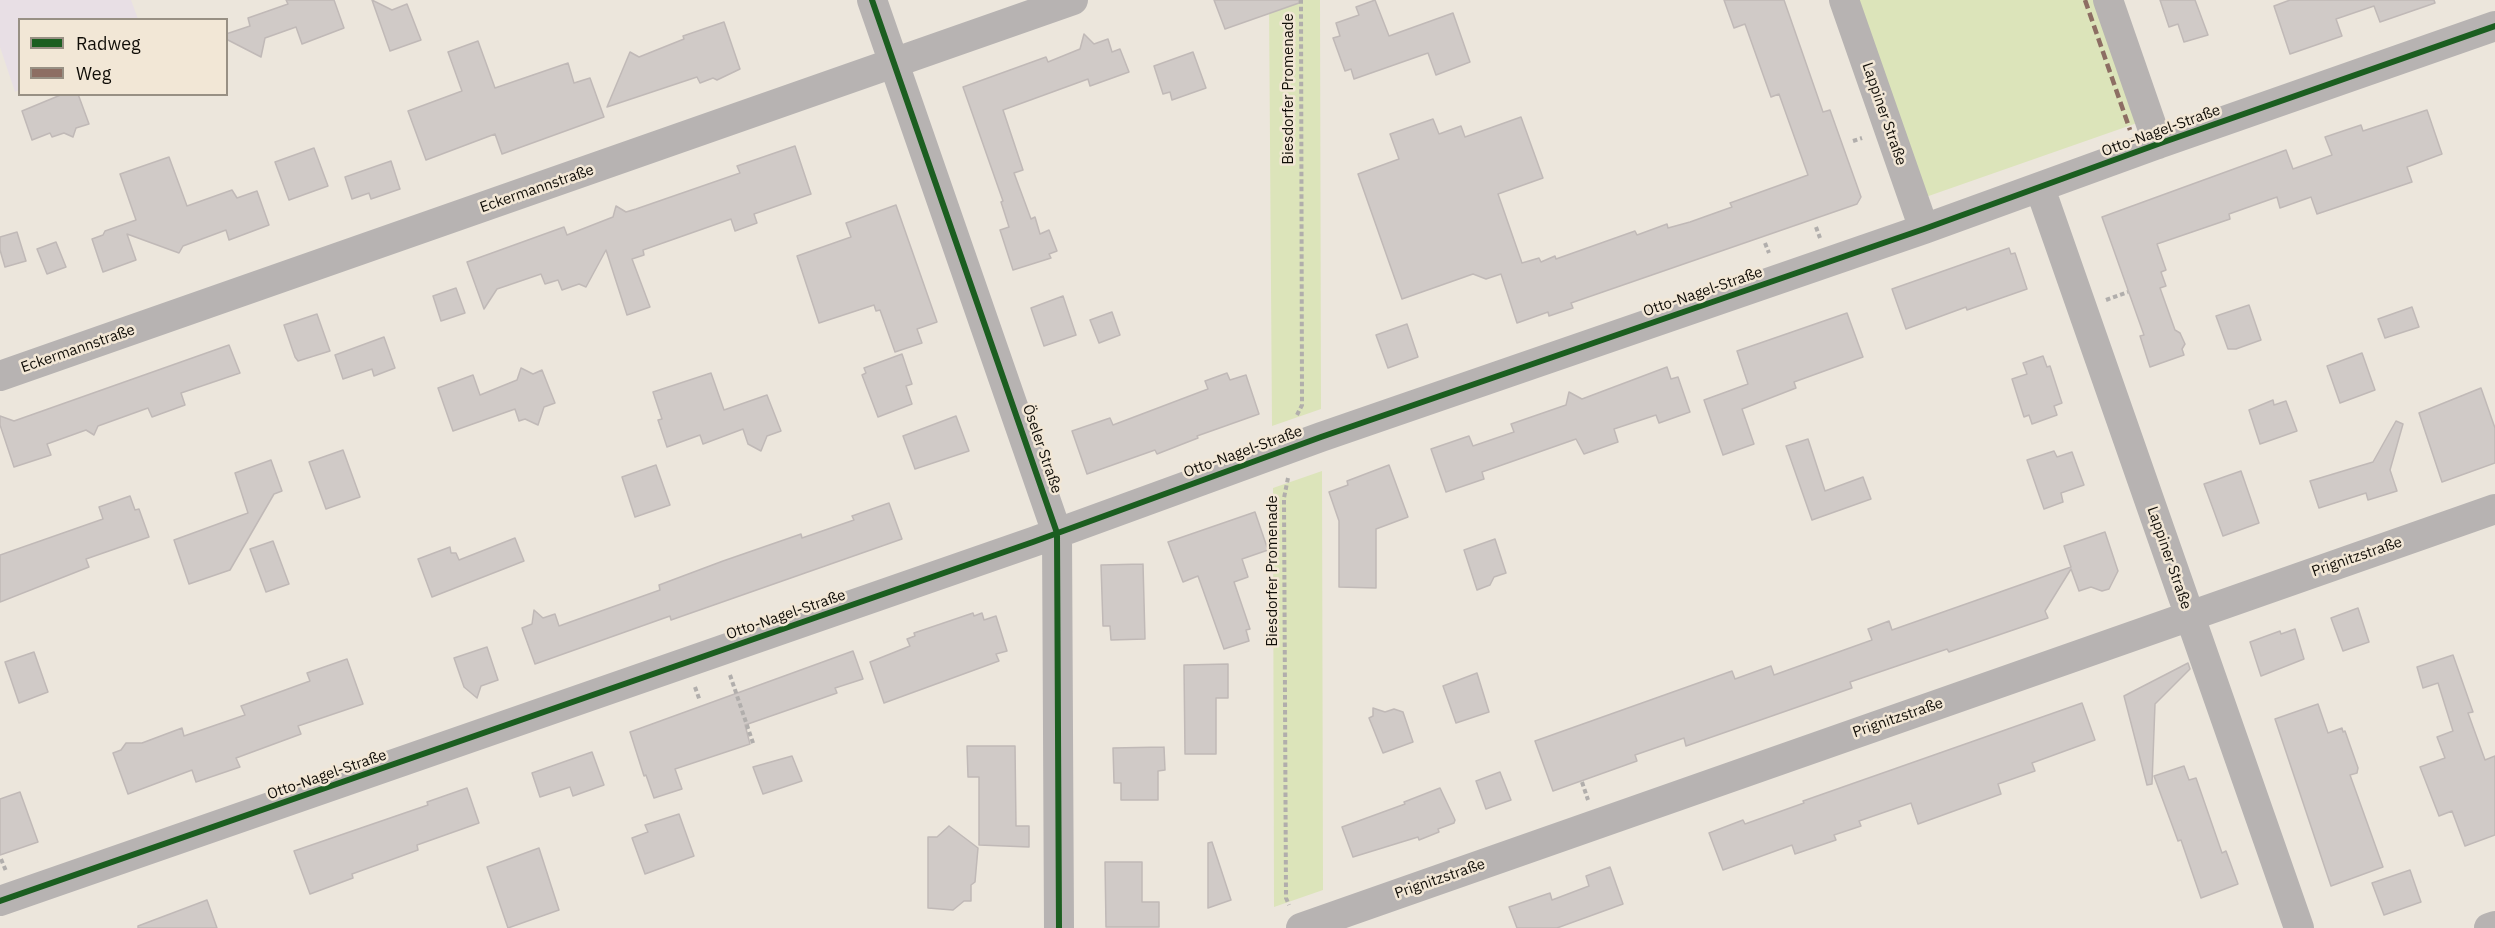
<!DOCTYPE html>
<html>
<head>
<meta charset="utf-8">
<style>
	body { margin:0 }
	#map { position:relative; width:2495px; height:928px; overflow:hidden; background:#ece6dc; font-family:"IBM Plex Sans",sans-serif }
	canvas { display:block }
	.legend { position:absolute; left:18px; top:18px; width:210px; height:78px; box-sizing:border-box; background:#f2e7d6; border:2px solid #989084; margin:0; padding:8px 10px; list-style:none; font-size:18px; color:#110e08 }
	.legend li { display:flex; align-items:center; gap:12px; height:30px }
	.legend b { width:30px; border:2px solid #989084 }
</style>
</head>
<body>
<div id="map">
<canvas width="2495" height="928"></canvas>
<ul class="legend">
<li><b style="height:8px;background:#1b5e20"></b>Radweg</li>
<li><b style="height:8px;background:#8d6e63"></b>Weg</li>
</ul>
</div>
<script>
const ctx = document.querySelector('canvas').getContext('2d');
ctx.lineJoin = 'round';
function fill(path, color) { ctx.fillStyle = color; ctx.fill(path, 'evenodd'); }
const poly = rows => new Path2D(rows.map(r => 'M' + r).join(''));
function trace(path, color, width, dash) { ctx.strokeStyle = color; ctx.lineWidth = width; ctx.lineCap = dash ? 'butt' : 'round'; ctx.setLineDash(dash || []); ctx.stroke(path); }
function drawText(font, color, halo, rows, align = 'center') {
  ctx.font = font + ' "IBM Plex Sans",sans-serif'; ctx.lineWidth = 5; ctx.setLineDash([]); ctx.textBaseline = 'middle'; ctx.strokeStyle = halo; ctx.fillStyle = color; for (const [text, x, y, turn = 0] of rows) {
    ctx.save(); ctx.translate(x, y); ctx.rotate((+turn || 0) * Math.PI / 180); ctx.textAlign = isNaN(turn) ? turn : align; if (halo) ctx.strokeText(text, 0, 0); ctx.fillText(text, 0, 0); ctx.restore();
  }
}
fill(poly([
	[0,0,131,0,138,19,20,20,19,90,15,92,0,47]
]), '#e8dfe5');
fill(poly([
	[1269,0,1320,0,1321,409,1272,426],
	[1852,0,2098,0,2140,122,1920,199],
	[1322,471,1323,890,1274,907,1273,488]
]), '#dce4ba');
const building = poly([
	[286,0,334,0,344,28,302,44,296,27,265,38,261,57,226,39,226,34,250,26,248,18,288,4,286,0],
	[372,0,392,10,407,4,421,40,390,51,372,0],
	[1214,0,1299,0,1299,3,1225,29,1214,0],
	[1375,0,1389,36,1453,13,1470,62,1436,75,1428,53,1354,79,1351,69,1345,71,1333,38,1340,36,1336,23,1359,15,1356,7,1375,0],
	[1724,0,1784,0,1823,112,1830,110,1861,197,1857,204,1571,303,1573,308,1549,316,1548,312,1517,323,1501,274,1486,279,1473,274,1402,299,1358,174,1399,159,1390,134,1433,119,1439,134,1461,126,1465,137,1521,117,1543,178,1498,194,1522,263,1539,258,1541,262,1555,256,1556,259,1635,231,1637,235,1667,224,1668,228,1690,222,1732,207,1730,203,1808,175,1779,94,1771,97,1745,24,1734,28,1724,0],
	[2160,0,2195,0,2208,35,2184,42,2178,24,2169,27,2160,0],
	[2290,0,2434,0,2435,3,2380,22,2374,6,2336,19,2342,36,2290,54,2274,6,2290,0],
	[724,22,740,69,717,80,713,78,700,83,697,77,607,107,630,52,639,57,684,39,683,36,724,22],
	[1084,34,1094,44,1108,39,1112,52,1120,49,1129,72,1090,86,1088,79,1003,110,1023,170,1014,173,1031,219,1035,217,1040,234,1049,230,1057,251,1049,254,1051,258,1013,270,1000,230,1009,227,1001,202,1003,201,963,87,1046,57,1048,62,1080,49,1084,34],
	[478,41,495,88,568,63,574,83,590,78,604,117,502,154,495,134,426,160,408,111,462,91,448,52,478,41],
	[1193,52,1206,88,1172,100,1170,92,1163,94,1154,66,1193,52],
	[63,94,78,94,89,124,76,128,73,137,64,133,52,137,50,133,32,140,22,111,63,94],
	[2427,110,2442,154,2407,167,2412,182,2317,214,2311,197,2280,208,2277,197,2229,214,2230,219,2157,244,2166,270,2161,272,2166,286,2160,288,2175,330,2180,333,2185,344,2182,349,2184,355,2150,367,2140,336,2144,335,2102,217,2286,150,2293,169,2332,155,2325,137,2361,125,2363,131,2427,110],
	[795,146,811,194,754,214,757,223,735,231,731,219,643,250,644,255,632,259,650,307,627,315,606,250,586,287,579,284,562,290,558,280,545,284,541,274,497,289,484,309,467,262,564,227,567,235,613,217,616,206,626,212,636,209,740,173,737,166,795,146],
	[314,148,328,186,289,200,275,162,314,148],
	[169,157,187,206,232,190,237,198,257,191,269,225,229,240,226,230,183,246,179,253,127,234,136,260,103,272,92,239,103,235,105,231,136,220,120,174,169,157],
	[391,161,400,189,371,199,369,193,352,199,345,177,391,161],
	[896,205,937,322,917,329,922,343,895,352,880,310,876,311,874,305,819,323,797,256,851,237,846,223,896,205],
	[17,232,26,261,5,267,0,250,0,237,17,232],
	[56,242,66,267,47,274,37,249,56,242],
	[2009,248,2011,254,2015,253,2027,289,1967,310,1966,307,1906,329,1892,289,2009,248],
	[456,288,465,313,441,321,433,296,456,288],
	[1063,296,1076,335,1044,346,1031,308,1063,296],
	[2249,305,2261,340,2236,349,2228,349,2216,316,2249,305],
	[2412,307,2419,327,2385,338,2378,319,2412,307],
	[1112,312,1120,335,1099,343,1090,320,1112,312],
	[1847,313,1863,357,1794,382,1796,388,1742,409,1754,444,1723,455,1704,400,1748,384,1737,351,1847,313],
	[317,314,330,351,298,361,295,357,284,325,317,314],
	[1407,324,1418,357,1388,368,1376,335,1407,324],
	[384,337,395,368,374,376,372,369,343,379,335,355,384,337],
	[229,345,240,373,181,393,185,405,152,417,148,408,98,426,94,435,86,430,47,444,51,455,14,467,0,425,0,416,14,421,229,345],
	[2362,353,2375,390,2340,403,2327,366,2362,353],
	[902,354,912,384,906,386,912,404,878,417,862,375,866,373,864,368,902,354],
	[2043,356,2047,367,2050,366,2062,403,2054,406,2057,415,2032,424,2029,415,2024,417,2012,379,2027,374,2023,363,2043,356],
	[1667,367,1671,379,1678,377,1690,412,1659,423,1656,415,1614,429,1618,442,1584,454,1576,439,1482,472,1484,479,1446,492,1431,449,1469,436,1473,446,1514,432,1511,424,1566,405,1569,392,1582,399,1667,367],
	[521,368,533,374,542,370,555,403,544,407,538,425,525,419,519,421,515,409,453,431,438,388,473,375,480,395,517,380,521,368],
	[711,373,724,410,767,395,781,431,767,436,761,451,748,444,743,429,703,444,700,435,667,447,658,420,662,419,653,392,711,373],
	[1227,373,1230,380,1246,375,1259,414,1197,436,1198,438,1157,454,1155,450,1087,474,1072,431,1110,418,1113,425,1208,389,1205,381,1227,373],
	[2481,388,2495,428,2495,463,2442,482,2419,413,2481,388],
	[2273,400,2274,405,2286,401,2297,431,2260,444,2249,410,2273,400],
	[956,416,969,451,915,469,903,436,956,416],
	[2396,421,2403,424,2390,470,2397,491,2368,500,2366,493,2319,508,2310,481,2373,462,2396,421],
	[1808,439,1825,491,1863,477,1871,499,1812,520,1786,446,1808,439],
	[343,450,360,497,326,509,309,462,343,450],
	[2054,451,2057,457,2072,452,2084,485,2061,493,2063,502,2044,509,2027,460,2054,451],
	[271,460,282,491,274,494,230,570,189,584,174,540,248,513,235,473,271,460],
	[656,465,670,505,635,517,622,477,656,465],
	[1389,465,1408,517,1376,529,1376,588,1339,587,1339,521,1329,492,1348,485,1347,481,1389,465],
	[2241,471,2259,523,2223,536,2204,484,2241,471],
	[130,496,135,510,139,509,149,537,86,559,89,567,0,602,0,555,103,519,99,507,130,496],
	[889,503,902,539,671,620,670,616,535,664,522,628,532,624,534,610,543,618,555,614,559,626,660,590,659,585,723,561,801,534,802,538,854,520,852,516,889,503],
	[1255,512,1268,550,1242,559,1248,577,1234,582,1250,629,1246,630,1249,641,1224,649,1198,576,1183,582,1168,542,1255,512],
	[2105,532,2118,571,2109,589,2102,591,2091,587,2079,591,2071,569,2045,611,2048,618,1949,652,1947,649,1850,682,1852,688,1686,746,1684,738,1635,755,1637,761,1553,791,1535,741,1732,671,1735,679,1771,666,1774,675,1872,640,1868,629,1889,621,1892,630,2071,567,2064,546,2105,532],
	[515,538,524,561,432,597,418,559,450,547,451,553,456,553,459,560,515,538],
	[1495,539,1506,573,1494,577,1490,585,1477,590,1464,550,1495,539],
	[273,541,289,584,266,592,250,549,273,541],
	[1143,564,1145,639,1111,640,1110,626,1103,626,1101,565,1143,564],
	[2358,608,2369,642,2343,651,2331,618,2358,608],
	[973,613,974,616,982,613,984,620,996,616,1007,651,996,654,999,661,884,703,870,662,910,646,907,639,915,636,914,633,973,613],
	[2295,629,2304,659,2261,676,2250,642,2280,631,2281,634,2295,629],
	[487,647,498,680,481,686,477,698,464,687,454,658,487,647],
	[853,651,863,679,835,688,837,693,745,725,750,744,675,769,682,789,654,798,646,775,644,776,630,732,853,651],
	[34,652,48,692,19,703,5,662,34,652],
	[2453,655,2473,712,2468,713,2485,760,2495,756,2495,835,2465,846,2452,811,2439,816,2420,767,2445,758,2437,737,2453,731,2438,683,2423,688,2417,667,2453,655],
	[347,659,363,704,298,726,301,734,236,758,240,767,196,782,192,770,128,794,113,753,121,750,126,743,142,743,182,728,184,736,245,715,241,706,310,681,307,673,347,659],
	[2188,663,2190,669,2155,704,2152,784,2147,785,2124,696,2188,663],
	[1228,664,1228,698,1216,698,1216,754,1185,754,1184,665,1228,664],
	[1477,673,1489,712,1456,723,1443,686,1477,673],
	[2082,703,2095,740,2032,763,2035,771,1998,784,2001,794,1918,824,1911,803,1859,821,1861,826,1834,835,1836,840,1795,854,1792,845,1723,870,1709,833,1743,820,1745,824,1804,803,1803,801,2082,703],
	[2318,704,2328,733,2342,728,2343,732,2345,731,2358,768,2357,773,2350,775,2383,867,2331,886,2275,719,2318,704],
	[1373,708,1385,712,1394,709,1403,712,1413,742,1383,753,1369,718,1373,716,1373,708],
	[967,746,1015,746,1016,826,1029,826,1029,847,979,845,979,777,968,777,967,746],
	[1164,747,1165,770,1158,771,1158,800,1121,800,1121,783,1114,783,1113,748,1164,747],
	[592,752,604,785,573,796,570,787,540,797,532,773,592,752],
	[792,756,802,781,763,794,753,767,792,756],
	[2184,766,2189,780,2196,778,2222,853,2226,851,2238,884,2201,898,2181,840,2178,841,2154,776,2184,766],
	[1500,772,1511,800,1486,809,1476,781,1500,772],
	[467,788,479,823,417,845,418,850,352,874,353,878,310,894,294,851,428,805,427,802,467,788],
	[1440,788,1455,820,1454,823,1438,829,1439,832,1419,840,1418,837,1353,857,1342,827,1405,804,1404,802,1440,788],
	[20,792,38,842,0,855,0,799,20,792],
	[679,814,694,856,645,874,632,838,648,832,645,825,679,814],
	[949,826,978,848,975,882,971,885,971,901,964,901,953,910,928,908,928,837,937,837,949,826],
	[1212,842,1231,900,1208,908,1208,843,1212,842],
	[539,848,559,910,508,928,487,867,539,848],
	[1105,862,1142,862,1142,902,1159,902,1159,927,1106,927,1105,862],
	[1610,867,1623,904,1557,928,1517,928,1509,907,1550,893,1552,900,1589,886,1586,876,1610,867],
	[2410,870,2421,902,2384,915,2372,883,2410,870],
	[207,900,217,928,138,928,138,926,207,900]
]);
fill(building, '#d0cac7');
trace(building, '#c0b9b7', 1.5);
trace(poly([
	[1853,141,1862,138],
	[1816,227,1820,238],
	[1765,243,1769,253],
	[2106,300,2128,292],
	[1297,415,1302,405,1301,0],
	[1288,478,1284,498,1286,898,1289,905],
	[730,675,754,746],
	[695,687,700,701],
	[1582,782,1588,800],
	[1,859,6,871]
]), '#b1aeac', 4, [4.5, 3]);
trace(poly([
	[872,0,1057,533,1059,928],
	[1844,0,1924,229],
	[2108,0,2158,144],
	[2040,188,2299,928],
	[0,376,1073,0],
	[0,901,1033,542,1321,437,1924,229,2158,144,2495,26],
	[1301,928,2495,509],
	[2489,928,2495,926]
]), '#b7b3b2', 30);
trace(poly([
	[2085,0,2130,130]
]), '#8d6e63', 4.5, [9, 4.5]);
trace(poly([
	[872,0,1057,533,1059,928],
	[0,901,1033,542,1321,437,1924,229,2158,144,2495,26]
]), '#1b5e20', 6);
drawText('15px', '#110e08', '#f2e7d6', [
	["Biesdorfer Promenade",1289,89,-90],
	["Lappiner Straße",1884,114,71],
	["Otto-Nagel-Straße",2161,131,-20],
	["Eckermannstraße",537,189,-19],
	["Otto-Nagel-Straße",1703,292,-19],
	["Eckermannstraße",78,349,-19],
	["Öseler Straße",1042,449,71],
	["Otto-Nagel-Straße",1243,452,-20],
	["Prignitzstraße",2357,557,-19],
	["Lappiner Straße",2169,558,71],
	["Biesdorfer Promenade",1273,571,-90],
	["Otto-Nagel-Straße",786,615,-19],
	["Prignitzstraße",1898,718,-19],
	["Otto-Nagel-Straße",327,775,-19],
	["Prignitzstraße",1440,879,-19]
]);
</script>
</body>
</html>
